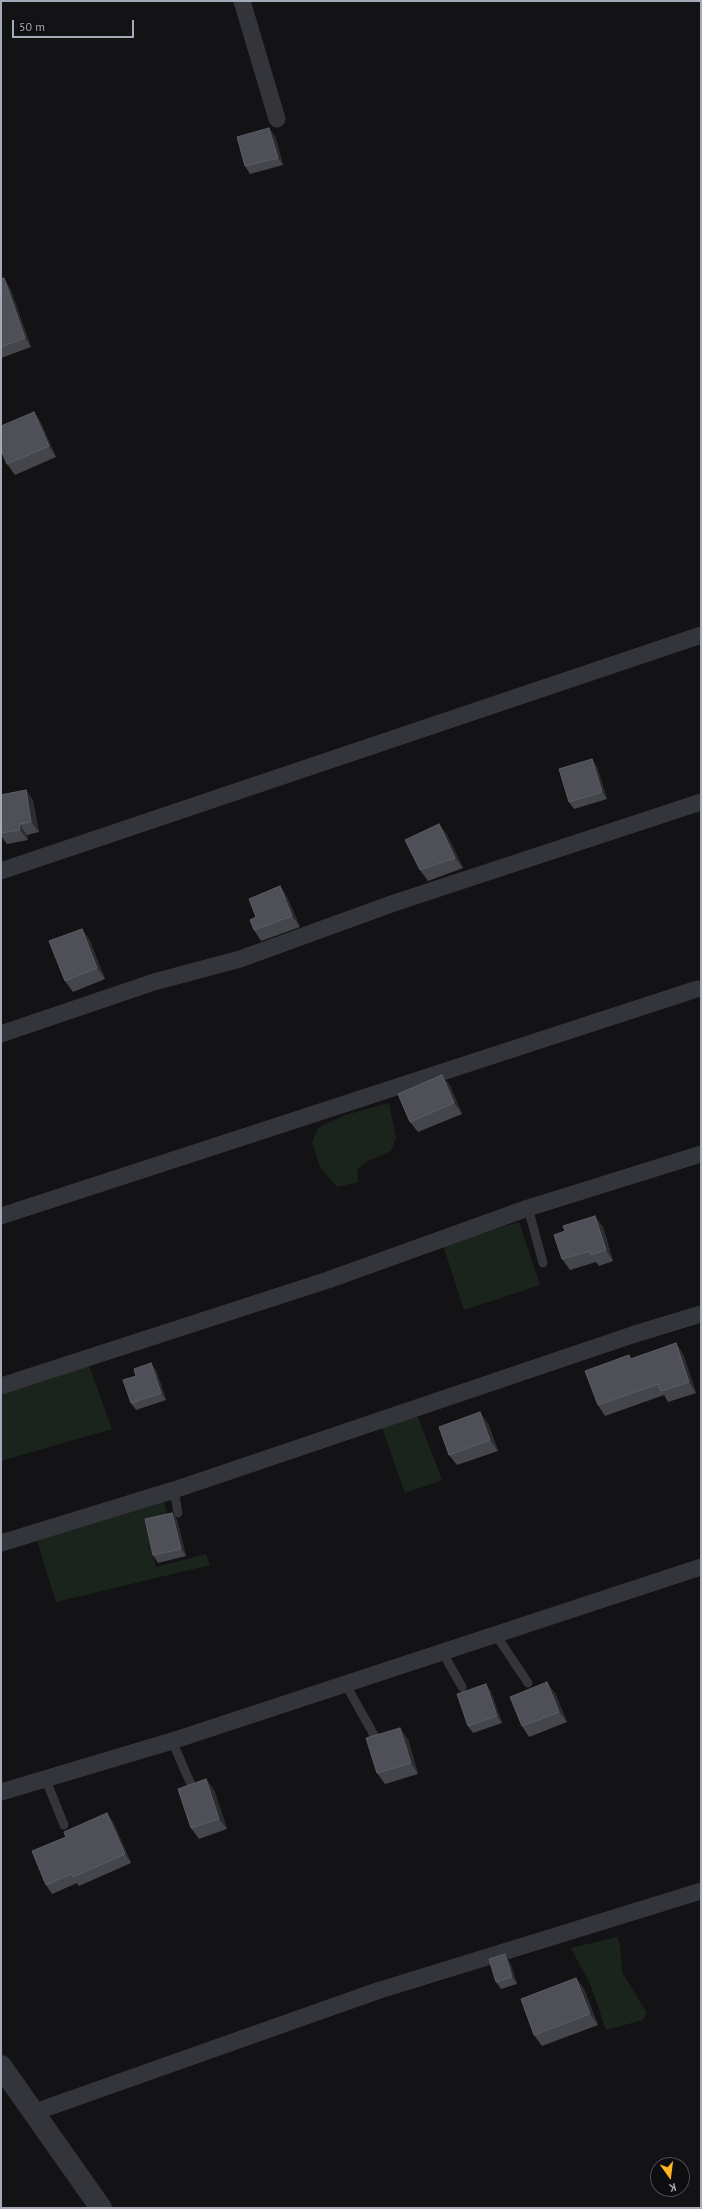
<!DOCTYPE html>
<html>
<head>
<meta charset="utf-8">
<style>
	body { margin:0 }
	#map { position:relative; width:702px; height:2209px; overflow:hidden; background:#131315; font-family:"PT Sans",sans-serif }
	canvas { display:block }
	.frame { position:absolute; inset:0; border:2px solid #a4aab7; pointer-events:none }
	.north { position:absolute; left:650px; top:2157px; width:40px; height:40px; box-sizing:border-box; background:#0e0e10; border:1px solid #4a4c53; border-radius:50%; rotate:166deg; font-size:11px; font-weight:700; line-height:16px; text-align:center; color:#a4aab7 }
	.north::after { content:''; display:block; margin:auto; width:14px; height:18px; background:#ffb422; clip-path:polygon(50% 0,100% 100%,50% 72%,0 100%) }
	.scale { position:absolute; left:12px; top:20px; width:122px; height:18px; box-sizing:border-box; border:2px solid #a4aab7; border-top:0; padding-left:5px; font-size:12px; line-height:14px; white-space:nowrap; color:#a4aab7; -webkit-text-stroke:3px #0e0e10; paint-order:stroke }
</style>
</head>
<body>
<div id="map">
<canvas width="702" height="2209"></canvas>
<div class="frame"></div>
<div class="north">K</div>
<div class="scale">50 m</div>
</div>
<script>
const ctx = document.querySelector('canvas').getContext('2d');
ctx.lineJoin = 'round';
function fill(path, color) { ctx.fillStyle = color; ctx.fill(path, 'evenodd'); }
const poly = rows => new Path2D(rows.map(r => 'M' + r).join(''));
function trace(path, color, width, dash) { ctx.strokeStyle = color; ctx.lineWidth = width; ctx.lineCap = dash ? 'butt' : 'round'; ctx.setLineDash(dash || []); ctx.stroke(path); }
fill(poly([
	[389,1103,396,1138,391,1151,366,1162,357,1170,358,1182,337,1187,320,1167,312,1142,318,1128,345,1115],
	[519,1222,540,1285,464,1310,443,1245],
	[88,1363,112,1429,1,1461,1,1393],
	[417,1414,442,1480,405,1493,381,1425],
	[164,1502,168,1517,146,1523,156,1567,206,1554,210,1565,56,1602,37,1541],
	[617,1937,620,1944,622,1972,647,2013,643,2020,606,2030,591,1986,571,1948]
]), '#1b241c');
trace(poly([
	[528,1208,543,1263],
	[174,1490,178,1513],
	[496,1635,528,1683],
	[443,1653,462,1687],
	[346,1685,374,1735],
	[172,1741,193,1789],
	[46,1780,64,1825]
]), '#34353b', 9);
trace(poly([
	[242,1,277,119],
	[1,871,701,635],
	[1,1034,154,982,240,959,394,903,701,802],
	[1,1216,697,989],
	[1,1386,328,1280,528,1208,701,1154],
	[1,1543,174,1490,635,1334,701,1314],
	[1,1792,172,1741,701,1567],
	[35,2112,377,1991,701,1891]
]), '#34353b', 17);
trace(poly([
	[1,2066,101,2208]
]), '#34353b', 22);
fill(poly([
	[275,136,283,165,250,174,245,166],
	[1,279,10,288,31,347,1,358],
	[34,412,41,423,56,457,15,475,7,464],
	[592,759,597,767,607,799,574,809,569,802],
	[26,790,33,801,39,832,27,835,28,840,7,844,1,836,1,795],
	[439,824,447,835,463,868,428,881,420,870],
	[280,886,287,897,300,927,261,941,254,930,256,917],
	[82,929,89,939,105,979,73,992,65,981],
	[442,1075,450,1086,462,1114,418,1132,410,1122],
	[603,1227,613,1261,599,1266,596,1262,570,1270,562,1259],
	[676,1343,683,1354,696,1393,668,1402,664,1395,605,1416,598,1405,632,1358],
	[156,1370,166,1400,136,1410,131,1403],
	[488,1423,498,1451,457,1465,449,1455],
	[172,1513,177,1520,186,1556,158,1563,153,1555],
	[486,1684,491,1692,502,1723,473,1733,468,1726],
	[555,1693,567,1722,529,1737,522,1726],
	[408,1739,418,1774,385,1784,377,1773],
	[206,1779,214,1790,227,1829,199,1839,191,1828],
	[113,1822,131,1863,79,1886,77,1883,52,1894,46,1885],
	[510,1962,517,1984,501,1989,496,1982],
	[576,1978,584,1989,598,2025,542,2046,534,2035]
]), '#44464b');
fill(poly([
	[269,128,275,136,283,165,278,158],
	[4,278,10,288,31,347,25,338],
	[34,412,41,423,56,457,49,446],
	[592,759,597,767,607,799,602,792],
	[26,790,33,801,39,832,31,822],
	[19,824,27,835,28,840,20,830],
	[439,824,447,835,463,868,455,858],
	[280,886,287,897,300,927,292,916],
	[82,929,89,939,105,979,97,968],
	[442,1075,450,1086,462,1114,454,1103],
	[595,1216,603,1227,613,1261,606,1250],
	[676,1343,683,1354,696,1393,689,1382],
	[151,1363,156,1370,166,1400,161,1393],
	[480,1412,488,1423,498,1451,490,1440],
	[172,1513,177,1520,186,1556,181,1549],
	[547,1682,555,1693,567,1722,559,1712],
	[486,1684,491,1692,502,1723,497,1716],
	[400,1728,408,1739,418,1774,411,1763],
	[206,1779,214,1790,227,1829,219,1819],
	[107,1813,113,1822,131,1863,125,1854],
	[505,1954,510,1962,517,1984,512,1977],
	[576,1978,584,1989,598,2025,590,2014]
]), '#2c2d31');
const building = poly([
	[269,128,278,158,245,166,237,137,269,128],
	[4,278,25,338,1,347,1,279,4,278],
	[34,412,49,446,7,464,1,450,1,426,34,412],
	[592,759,602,792,569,802,559,769,592,759],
	[26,790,31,822,19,824,20,830,1,833,1,795,26,790],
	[439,824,455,858,420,870,405,840,439,824],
	[280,886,292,916,254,930,250,920,256,917,249,899,280,886],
	[82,929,97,968,65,981,49,941,82,929],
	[442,1075,454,1103,410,1122,398,1094,442,1075],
	[595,1216,606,1250,591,1255,590,1251,562,1259,554,1235,565,1231,563,1226,595,1216],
	[676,1343,689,1382,661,1391,658,1384,598,1405,585,1371,629,1355,631,1359,676,1343],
	[151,1363,161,1393,131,1403,123,1380,136,1376,134,1369,151,1363],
	[480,1412,490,1440,449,1455,439,1427,480,1412],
	[172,1513,181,1549,153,1555,145,1519,172,1513],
	[547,1682,559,1712,522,1726,510,1697,547,1682],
	[486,1684,497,1716,468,1726,457,1694,486,1684],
	[400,1728,411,1763,377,1773,366,1738,400,1728],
	[206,1779,219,1819,191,1828,178,1789,206,1779],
	[107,1813,125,1854,73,1877,71,1874,46,1885,32,1851,66,1837,64,1832,107,1813],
	[505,1954,512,1977,496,1982,489,1959,505,1954],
	[576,1978,590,2014,534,2035,521,1999,576,1978]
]);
fill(building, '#4f5057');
trace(building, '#5c5e66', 1);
</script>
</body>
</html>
